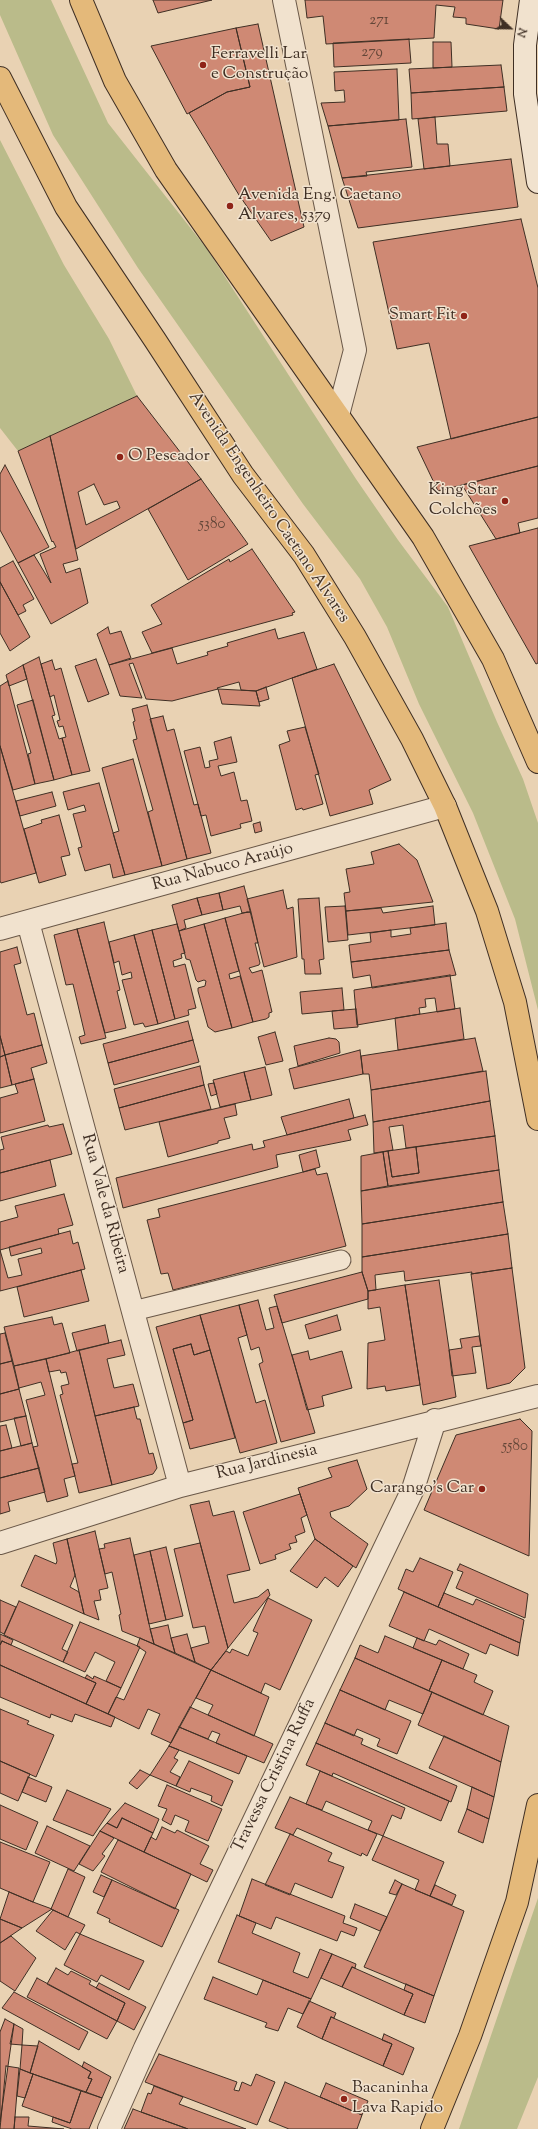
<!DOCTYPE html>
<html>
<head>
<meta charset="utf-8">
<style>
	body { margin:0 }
	#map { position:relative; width:538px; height:2129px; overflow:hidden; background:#e9d2b3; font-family:"Sorts Mill Goudy",serif }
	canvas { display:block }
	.north { position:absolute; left:490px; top:8px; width:40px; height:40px; -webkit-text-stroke:3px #f1e2ce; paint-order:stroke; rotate:112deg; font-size:11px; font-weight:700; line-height:16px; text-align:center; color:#3f2f24 }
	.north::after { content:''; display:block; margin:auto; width:14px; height:18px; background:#3f2f24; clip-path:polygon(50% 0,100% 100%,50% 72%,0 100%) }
</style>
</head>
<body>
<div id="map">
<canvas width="538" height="2129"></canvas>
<div class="north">N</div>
</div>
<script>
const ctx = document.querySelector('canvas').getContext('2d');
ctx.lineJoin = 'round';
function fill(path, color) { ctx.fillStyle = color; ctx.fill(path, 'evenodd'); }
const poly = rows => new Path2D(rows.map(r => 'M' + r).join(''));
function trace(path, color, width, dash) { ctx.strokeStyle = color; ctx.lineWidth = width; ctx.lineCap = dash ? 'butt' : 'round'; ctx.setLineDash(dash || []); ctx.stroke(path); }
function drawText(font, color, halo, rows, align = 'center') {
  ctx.font = font + ' "Sorts Mill Goudy",serif'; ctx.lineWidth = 3; ctx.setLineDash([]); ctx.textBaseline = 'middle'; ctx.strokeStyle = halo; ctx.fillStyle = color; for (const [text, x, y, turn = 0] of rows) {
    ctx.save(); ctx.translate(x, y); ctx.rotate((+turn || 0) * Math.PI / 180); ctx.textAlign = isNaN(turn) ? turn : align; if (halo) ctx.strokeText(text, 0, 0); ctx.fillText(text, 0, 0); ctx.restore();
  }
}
fill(poly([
	[0,0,51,0,108,123,207,249,356,479,398,540,448,607,497,722,523,779,538,823,538,1010,515,919,473,813,419,704,387,627,360,579,303,504,138,268,53,135,0,15],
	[0,140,64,265,109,339,137,396,18,451,0,428],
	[538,1898,538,2077,517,2129,459,2129]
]), '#babb8a');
const building = poly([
	[153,0,212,0,158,13,153,0],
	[305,0,503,0,499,29,466,24,466,18,453,17,455,7,436,5,434,38,326,44,323,16,307,18,305,0],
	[258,24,304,227,271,241,239,195,189,113,227,92,250,87,236,28,258,24],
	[236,28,250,87,227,92,187,114,151,46,236,28],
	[409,39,411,63,334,67,333,43,409,39],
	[433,42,451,42,452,67,433,68,433,42],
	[501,65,504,87,411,93,409,69,501,65],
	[397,69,399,120,328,126,321,103,345,102,344,90,335,91,334,72,397,69],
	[504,87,507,111,412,119,411,93,504,87],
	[435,117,437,144,448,144,450,166,424,169,418,119,435,117],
	[406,119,412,167,366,172,367,176,342,178,328,126,406,119],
	[511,159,518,207,358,228,342,178,511,159],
	[521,219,538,288,538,417,451,439,429,343,397,349,373,242,521,219],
	[137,396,201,479,76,549,50,436,137,396],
	[94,484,104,505,117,501,120,508,86,525,78,492,94,484],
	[538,417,538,466,438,491,417,447,538,417],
	[50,436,78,560,63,564,66,573,80,568,88,603,51,624,18,563,34,555,51,583,40,554,56,547,53,541,52,542,18,451,50,436],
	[5,465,49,547,18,563,0,530,0,474,5,465],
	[538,466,538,518,518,523,520,533,496,539,462,485,538,466],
	[201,479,248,544,188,580,148,509,201,479],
	[538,528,538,663,536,664,469,546,538,528],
	[252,549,295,612,292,613,293,615,152,653,142,632,162,624,151,605,229,559,230,562,252,549],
	[13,561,34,599,23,605,26,611,18,615,0,582,0,568,13,561],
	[0,582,30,637,10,651,0,633,0,582],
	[108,627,110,634,121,631,131,658,109,665,97,634,108,627],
	[275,629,278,639,304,632,317,669,256,691,241,690,239,682,217,688,218,689,172,701,146,699,133,663,129,664,142,698,120,696,109,665,172,648,177,664,208,655,207,652,228,646,227,643,275,629],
	[39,657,55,715,52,716,59,739,62,738,72,775,54,780,23,665,39,657],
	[96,659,109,694,88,702,75,666,96,659],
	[52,660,55,670,61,668,90,771,72,775,62,738,66,737,63,726,59,727,57,721,60,720,54,695,50,697,41,664,52,660],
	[334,664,391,780,369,790,373,804,330,816,292,678,334,664],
	[23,665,27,679,9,686,6,675,23,665],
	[8,681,35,784,13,790,0,746,0,686,8,681],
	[266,687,269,699,259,702,256,691,266,687],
	[218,689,256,691,260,706,222,704,218,689],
	[33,700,54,780,35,784,28,754,31,753,17,705,33,700],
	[147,705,187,859,162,866,148,812,153,810,133,740,137,739,133,722,135,721,132,709,147,705],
	[163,716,167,731,174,729,194,805,198,804,211,853,187,859,150,719,163,716],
	[305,727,319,774,315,775,323,804,303,810,302,808,296,810,279,745,290,741,287,731,305,727],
	[231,737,237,762,218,766,221,776,234,772,241,801,247,800,252,821,240,824,241,828,211,836,206,815,201,816,184,751,200,747,205,768,210,767,209,761,218,759,214,742,231,737],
	[0,746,36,873,1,883,0,881,0,746],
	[133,759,162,866,125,875,113,833,119,831,102,768,133,759],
	[99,783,125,875,113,878,110,864,85,871,78,848,82,847,73,814,86,811,84,805,68,810,63,792,99,783],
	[52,792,56,806,20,816,16,801,52,792],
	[59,815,70,855,61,857,66,875,39,883,24,829,42,823,41,820,59,815],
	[260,822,262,831,255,833,253,824,260,822],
	[399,844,417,860,433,902,346,911,344,893,350,892,346,869,374,864,371,852,399,844],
	[244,886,251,912,242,913,240,906,223,910,219,893,244,886],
	[283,890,287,909,293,907,297,957,264,967,247,899,283,890],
	[219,893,223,910,202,915,197,898,219,893],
	[197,898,202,915,184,920,186,928,179,931,172,905,197,898],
	[319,898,324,959,319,960,321,974,305,974,304,959,302,959,298,899,319,898],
	[345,906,348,940,328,942,325,907,345,906],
	[433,906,435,925,348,935,346,911,381,908,383,913,433,906],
	[247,912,251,912,258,943,255,943,260,963,259,965,249,968,252,973,262,970,272,1012,269,1013,269,1017,266,1019,253,1022,225,918,247,912],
	[225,918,239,971,229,974,230,979,240,976,253,1022,232,1028,204,924,225,918],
	[104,922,120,990,117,991,126,1028,105,1033,77,929,104,922],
	[446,923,449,950,351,962,349,945,371,942,370,933,391,930,391,937,411,934,410,928,446,923],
	[177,924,185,953,181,954,182,958,173,961,174,967,185,964,196,1008,188,1010,189,1015,175,1019,152,930,177,924],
	[204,924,232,1028,215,1032,208,1027,198,991,198,988,205,986,206,981,204,980,198,982,196,980,190,960,186,959,179,931,204,924],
	[77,929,106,1038,81,1044,79,1037,85,1035,73,984,66,985,54,935,77,929],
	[152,930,175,1019,158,1024,134,935,152,930],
	[134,935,158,1024,145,1027,143,1023,134,1025,122,980,132,978,131,972,122,975,119,961,114,963,109,942,134,935],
	[17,947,21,963,14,965,27,1015,34,1013,42,1045,5,1055,0,1036,0,952,17,947],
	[449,950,456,975,372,988,370,975,353,978,351,962,449,950],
	[450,975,455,1009,437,1012,435,998,425,999,426,1007,419,1008,420,1014,357,1025,354,990,450,975],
	[342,988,344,1010,302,1014,300,992,342,988],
	[460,1008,464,1039,398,1050,395,1018,460,1008],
	[356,1009,358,1027,334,1029,332,1011,356,1009],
	[188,1021,193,1040,108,1063,103,1044,188,1021],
	[275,1032,283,1061,266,1065,258,1037,275,1032],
	[0,1036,5,1055,0,1057,0,1036],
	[329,1038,336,1039,339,1042,340,1053,298,1066,294,1046,329,1038],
	[475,1038,483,1071,371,1090,369,1074,363,1074,361,1056,475,1038],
	[193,1040,199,1062,114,1085,108,1063,193,1040],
	[42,1045,47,1063,31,1068,34,1079,12,1085,5,1055,42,1045],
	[360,1050,363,1074,294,1089,289,1069,360,1050],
	[5,1055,12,1085,0,1088,0,1057,5,1055],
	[200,1066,204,1085,119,1108,114,1089,200,1066],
	[265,1067,272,1095,251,1100,244,1072,265,1067],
	[486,1071,490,1101,373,1122,371,1090,486,1071],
	[244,1072,251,1100,220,1107,213,1080,244,1072],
	[34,1079,45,1121,0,1133,0,1098,18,1093,15,1084,34,1079],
	[214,1083,217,1094,211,1096,208,1084,214,1083],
	[204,1085,211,1109,125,1130,119,1108,204,1085],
	[349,1099,354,1118,287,1135,281,1117,349,1099],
	[490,1101,495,1136,406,1148,403,1125,389,1127,393,1150,374,1153,373,1122,490,1101],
	[235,1104,237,1115,224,1118,230,1138,218,1141,218,1143,168,1157,159,1122,235,1104],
	[365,1115,368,1125,348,1130,351,1140,276,1155,278,1167,123,1208,116,1178,252,1144,253,1150,265,1147,263,1141,365,1115],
	[63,1124,72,1154,0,1173,0,1150,4,1149,1,1137,48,1125,49,1127,63,1124],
	[495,1136,499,1170,388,1186,383,1152,388,1151,392,1177,419,1173,416,1147,495,1136],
	[416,1147,419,1173,392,1177,388,1151,416,1147],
	[316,1150,320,1167,303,1172,299,1155,316,1150],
	[383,1152,388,1186,361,1191,361,1156,383,1152],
	[50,1160,56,1186,0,1201,0,1173,50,1160],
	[315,1169,317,1175,327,1173,346,1246,173,1290,168,1273,161,1274,147,1220,160,1217,158,1209,315,1169],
	[499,1170,503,1202,362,1224,361,1191,499,1170],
	[64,1194,73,1225,58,1229,59,1234,0,1250,0,1222,18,1217,15,1206,64,1194],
	[503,1202,508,1234,362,1257,362,1224,503,1202],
	[70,1231,73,1244,78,1242,85,1269,0,1291,0,1250,8,1278,22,1275,18,1259,42,1253,41,1248,11,1256,9,1247,70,1231],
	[508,1234,512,1268,471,1274,472,1272,405,1281,404,1271,375,1275,376,1290,368,1291,362,1272,362,1257,508,1234],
	[512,1268,525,1368,510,1383,487,1389,471,1274,512,1268],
	[81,1270,89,1301,24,1317,17,1287,81,1270],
	[362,1272,368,1291,368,1299,282,1323,274,1295,362,1272],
	[439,1280,456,1397,423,1405,405,1285,439,1280],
	[405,1285,420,1385,386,1391,385,1386,367,1389,368,1343,385,1340,380,1307,368,1309,368,1291,405,1285],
	[258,1300,266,1330,274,1328,269,1308,277,1306,315,1433,281,1442,259,1364,263,1362,259,1347,251,1350,239,1305,258,1300],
	[239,1305,247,1335,238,1338,256,1403,265,1400,277,1443,240,1453,200,1315,239,1305],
	[200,1315,210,1350,194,1355,191,1344,173,1349,193,1420,183,1423,156,1327,200,1315],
	[337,1315,341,1330,309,1339,305,1325,337,1315],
	[52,1317,54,1325,62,1323,70,1353,14,1366,4,1327,52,1317],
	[105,1325,109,1343,77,1351,72,1333,105,1325],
	[5,1333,12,1361,0,1364,0,1334,5,1333],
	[479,1336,481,1346,472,1347,476,1373,452,1376,449,1350,462,1348,460,1339,479,1336],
	[121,1340,125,1355,107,1359,114,1388,133,1384,139,1406,95,1416,79,1350,121,1340],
	[191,1344,194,1355,210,1350,235,1438,190,1449,183,1423,193,1420,173,1349,191,1344],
	[79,1350,112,1485,79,1493,72,1464,78,1463,60,1395,63,1394,61,1386,69,1384,66,1372,61,1373,60,1370,49,1372,46,1359,79,1350],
	[308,1351,310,1360,342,1351,352,1388,322,1396,324,1406,307,1410,292,1355,308,1351],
	[46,1359,75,1476,64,1479,68,1496,47,1502,33,1447,38,1446,26,1400,45,1395,41,1382,19,1388,14,1366,46,1359],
	[12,1361,19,1389,0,1394,0,1364,12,1361],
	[19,1389,26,1416,0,1422,0,1394,19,1389],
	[134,1407,137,1419,140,1419,149,1454,153,1453,157,1468,153,1474,112,1485,95,1416,134,1407],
	[26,1416,32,1443,21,1446,14,1418,26,1416],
	[520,1419,532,1431,529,1556,424,1510,456,1435,520,1419],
	[6,1425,12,1448,0,1451,0,1426,6,1425],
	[32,1443,39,1468,0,1478,0,1451,32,1443],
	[357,1460,367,1489,349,1506,330,1512,331,1517,368,1544,356,1568,315,1539,298,1488,332,1477,328,1468,357,1460],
	[39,1468,45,1492,8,1502,10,1511,0,1514,0,1478,39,1468],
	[300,1494,307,1515,301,1518,305,1532,295,1536,297,1542,289,1544,291,1549,275,1555,276,1559,260,1564,243,1512,300,1494],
	[209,1501,213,1516,234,1511,250,1570,227,1575,234,1603,258,1597,268,1589,270,1595,228,1648,190,1505,209,1501],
	[95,1531,108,1588,99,1590,101,1600,94,1601,99,1620,84,1614,67,1539,95,1531],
	[130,1538,149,1624,154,1644,122,1631,119,1615,121,1614,112,1572,105,1574,99,1549,105,1548,104,1544,130,1538],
	[67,1539,75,1575,70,1587,79,1592,84,1614,21,1586,35,1555,56,1564,57,1561,53,1543,67,1539],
	[315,1539,353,1566,338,1587,325,1577,317,1588,290,1571,315,1539],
	[200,1543,228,1648,211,1670,195,1662,191,1648,209,1643,205,1626,193,1628,174,1549,200,1543],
	[166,1547,183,1616,166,1620,150,1551,166,1547],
	[150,1551,166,1620,149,1624,134,1555,150,1551],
	[420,1558,453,1572,438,1607,398,1589,406,1569,413,1572,420,1558],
	[460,1564,528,1594,525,1618,456,1588,463,1572,457,1570,460,1564],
	[404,1592,520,1643,518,1656,490,1644,486,1654,429,1629,424,1641,389,1626,404,1592],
	[444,1593,473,1605,476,1599,524,1620,520,1643,438,1607,444,1593],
	[268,1598,312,1620,280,1690,265,1683,261,1693,211,1670,226,1651,230,1653,232,1649,248,1656,258,1633,253,1631,268,1598],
	[0,1600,16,1607,4,1634,0,1632,0,1600],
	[19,1601,73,1625,62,1649,68,1652,63,1662,4,1635,19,1601],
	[80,1622,140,1647,121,1688,106,1681,115,1662,95,1652,85,1672,63,1662,80,1622],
	[168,1625,171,1638,175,1653,154,1644,150,1629,168,1625],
	[0,1634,13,1640,11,1645,2,1641,0,1645,0,1634],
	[187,1634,195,1662,175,1653,171,1638,187,1634],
	[385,1636,442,1660,429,1691,355,1658,360,1645,378,1653,385,1636],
	[140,1638,211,1670,171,1743,151,1734,160,1714,148,1709,139,1729,108,1714,116,1697,124,1700,146,1652,137,1646,140,1638],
	[417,1638,436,1645,439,1640,469,1654,463,1669,413,1648,417,1638],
	[2,1641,96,1683,86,1704,0,1665,0,1645,2,1641],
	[355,1658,432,1692,423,1714,389,1700,385,1710,340,1690,355,1658],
	[442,1660,477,1675,474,1682,493,1691,483,1715,429,1691,442,1660],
	[0,1665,115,1717,111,1727,75,1714,72,1722,51,1714,50,1718,0,1697,0,1665],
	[211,1670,269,1697,254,1736,208,1715,213,1705,196,1698,211,1670],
	[87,1675,93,1679,94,1676,121,1688,108,1714,86,1704,96,1683,85,1678,87,1675],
	[340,1690,411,1721,397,1754,377,1746,380,1739,357,1729,354,1736,325,1723,340,1690],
	[432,1692,509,1726,501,1762,418,1725,432,1692],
	[190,1707,273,1744,264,1763,216,1743,220,1734,212,1731,208,1739,179,1727,190,1707],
	[0,1709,29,1721,27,1724,54,1735,36,1777,0,1761,0,1709],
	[325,1723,363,1739,361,1744,457,1786,451,1802,316,1743,325,1723],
	[179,1727,247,1756,239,1774,169,1746,179,1727],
	[444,1736,501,1762,494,1797,429,1768,444,1736],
	[316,1743,449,1801,441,1821,333,1773,332,1776,306,1765,316,1743],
	[169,1746,179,1750,174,1758,178,1760,170,1772,180,1777,176,1786,150,1775,169,1746],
	[0,1761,30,1774,18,1801,0,1793,0,1761],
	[189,1761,233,1781,222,1806,211,1801,212,1796,191,1788,190,1792,176,1786,189,1761],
	[140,1770,150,1775,137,1789,129,1783,140,1770],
	[320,1771,405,1808,401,1819,392,1815,383,1836,368,1830,372,1821,326,1801,322,1810,306,1804,320,1771],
	[28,1777,52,1787,46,1802,22,1792,28,1777],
	[167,1785,222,1809,208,1841,185,1831,189,1821,175,1815,171,1825,162,1820,167,1809,158,1806,167,1785],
	[472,1787,494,1797,489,1819,467,1809,472,1787],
	[67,1790,111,1809,93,1836,53,1820,67,1790],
	[290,1797,377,1834,367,1856,362,1853,361,1856,297,1828,293,1835,275,1828,290,1797],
	[125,1803,159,1819,153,1833,122,1818,117,1828,107,1823,125,1803],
	[0,1805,38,1822,26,1850,0,1839,0,1805],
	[467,1809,489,1819,483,1843,458,1832,467,1809],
	[122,1818,153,1833,144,1852,100,1831,107,1823,117,1828,122,1818],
	[47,1826,90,1846,74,1871,35,1853,47,1826],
	[162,1827,175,1833,177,1830,209,1846,200,1864,213,1870,207,1882,144,1852,151,1837,156,1840,162,1827],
	[100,1831,114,1838,102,1854,105,1856,93,1871,79,1864,100,1831],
	[290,1834,332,1853,328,1861,344,1867,332,1898,295,1883,290,1895,265,1885,290,1834],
	[383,1836,444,1862,430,1896,415,1890,419,1880,372,1860,383,1836],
	[118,1840,191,1874,175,1909,101,1872,118,1840],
	[0,1842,50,1862,33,1902,0,1888,0,1842],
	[68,1869,85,1877,68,1917,51,1909,68,1869],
	[101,1875,112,1880,104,1897,93,1892,101,1875],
	[252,1879,345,1916,343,1923,357,1928,354,1936,341,1931,337,1941,276,1917,271,1929,239,1916,252,1879],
	[112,1880,179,1910,162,1947,109,1922,110,1919,97,1913,112,1880],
	[395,1880,402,1884,396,1895,389,1893,395,1880],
	[402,1884,464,1911,434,1996,364,1967,402,1884],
	[435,1885,456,1895,452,1905,430,1896,435,1885],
	[9,1892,33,1902,52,1909,22,1928,0,1919,9,1892],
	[355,1904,387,1917,380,1931,350,1918,355,1904],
	[53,1910,85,1925,80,1934,76,1932,65,1950,36,1931,53,1910],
	[237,1915,256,1923,252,1933,300,1953,293,1972,308,1978,320,1949,332,1954,311,1999,218,1962,237,1915],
	[0,1919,22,1928,0,1943,0,1919],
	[80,1934,144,1961,129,1990,101,1975,97,1982,64,1965,80,1934],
	[11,1936,36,1958,15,1991,0,1981,0,1943,11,1936],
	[332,1954,356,1964,355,1968,352,1967,342,1987,321,1978,332,1954],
	[352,1967,413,1994,404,2015,342,1987,352,1967],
	[56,1968,68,1975,71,1971,91,1981,89,1984,125,2003,117,2021,47,1984,56,1968],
	[213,1977,257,1995,263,1980,311,1999,303,2014,288,2008,278,2031,265,2027,267,2023,204,1999,213,1977],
	[37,1978,117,2021,107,2039,27,1997,37,1978],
	[99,1983,146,2007,134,2030,117,2021,125,2003,96,1988,99,1983],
	[406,1984,434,1996,425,2023,404,2015,413,1994,404,1990,406,1984],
	[14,1992,88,2032,79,2050,2,2008,14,1992],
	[309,2001,336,2013,334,2018,331,2017,322,2039,297,2027,309,2001],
	[331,2017,392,2044,383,2066,322,2039,331,2017],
	[5,2019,14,2024,0,2122,0,2032,5,2019],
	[14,2024,23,2029,22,2045,10,2044,14,2024],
	[384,2034,414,2048,403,2075,383,2066,392,2044,382,2040,384,2034],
	[39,2041,91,2072,88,2078,92,2079,86,2092,30,2073,39,2041],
	[22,2045,38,2046,30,2073,20,2069,22,2045],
	[159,2054,237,2082,234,2090,239,2091,242,2082,251,2086,256,2074,275,2082,257,2125,145,2082,159,2054],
	[84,2062,111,2077,102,2098,86,2092,92,2079,88,2078,91,2072,82,2067,84,2062],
	[6,2066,19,2068,14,2129,0,2129,6,2066],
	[20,2069,33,2074,25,2098,17,2096,20,2069],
	[33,2074,81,2091,70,2123,22,2106,33,2074],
	[285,2082,362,2115,357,2129,289,2129,269,2121,285,2082],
	[326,2083,368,2101,362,2115,320,2097,326,2083],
	[154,2086,183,2097,179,2104,246,2129,188,2129,141,2112,148,2093,151,2094,154,2086],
	[81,2091,102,2098,89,2129,72,2129,52,2122,53,2117,70,2123,81,2091],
	[133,2109,141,2112,188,2129,124,2129,133,2109],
	[15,2117,29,2117,28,2126,64,2129,14,2129,15,2117]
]);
fill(building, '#cf8974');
trace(building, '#3f2f24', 1);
const lane = poly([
	[133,1311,341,1260]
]);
const street = poly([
	[284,0,355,350,338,415],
	[28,922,180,1486],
	[0,929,445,806],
	[0,1543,180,1486,538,1396],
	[109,2129,145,2048,413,1489,435,1420]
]);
const secondary = poly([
	[531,0,525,45,525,94,538,182]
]);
const primary = poly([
	[81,0,115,81,166,170,423,537,493,659,538,762],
	[0,78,66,207,155,340,243,475,304,555,355,637,412,739,445,806,487,911,515,1002,538,1119],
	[432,2129,470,2036,517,1902,538,1805]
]);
trace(lane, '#6a5848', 21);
trace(street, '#6a5848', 24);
trace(secondary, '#3f2f24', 24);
trace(primary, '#3f2f24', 24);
trace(lane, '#f1e2ce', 19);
trace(street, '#f1e2ce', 22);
trace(secondary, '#f1e2ce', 22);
trace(primary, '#e4b97a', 22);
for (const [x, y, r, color] of [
	[203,65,4,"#8f2418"],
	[230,206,4,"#8f2418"],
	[464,316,4,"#8f2418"],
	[120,457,4,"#8f2418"],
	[505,501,4,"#8f2418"],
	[482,1489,4,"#8f2418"],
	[344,2099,4,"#8f2418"]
]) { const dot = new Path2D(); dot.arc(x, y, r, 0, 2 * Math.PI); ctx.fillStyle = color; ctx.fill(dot); trace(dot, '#f1e2ce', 1.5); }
drawText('15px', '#634638', null, [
	["271",379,21],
	["279",372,53],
	["5380",212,525],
	["5580",515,1447]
]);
drawText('17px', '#3f2f24', '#f1e2ce', [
	["Ferravelli Lar",211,55],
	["e Construção",211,75],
	["Avenida Eng. Caetano",238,196],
	["Alvares, 5379",238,216],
	["Smart Fit",456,316,"right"],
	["O Pescador",128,457],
	["King Star",497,491,"right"],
	["Colchões",497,511,"right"],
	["Carango's Car",474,1489,"right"],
	["Bacaninha",352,2089],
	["Lava Rapido",352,2109]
], 'left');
drawText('17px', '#3f2f24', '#f1e2ce', [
	["Avenida Engenheiro Caetano Alvares",268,508,56],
	["Rua Nabuco Araújo",223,868,-15],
	["Rua Vale da Ribeira",104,1204,75],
	["Rua Jardinesia",267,1463,-14],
	["Travessa Cristina Ruffa",275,1776,-64]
]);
</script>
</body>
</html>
